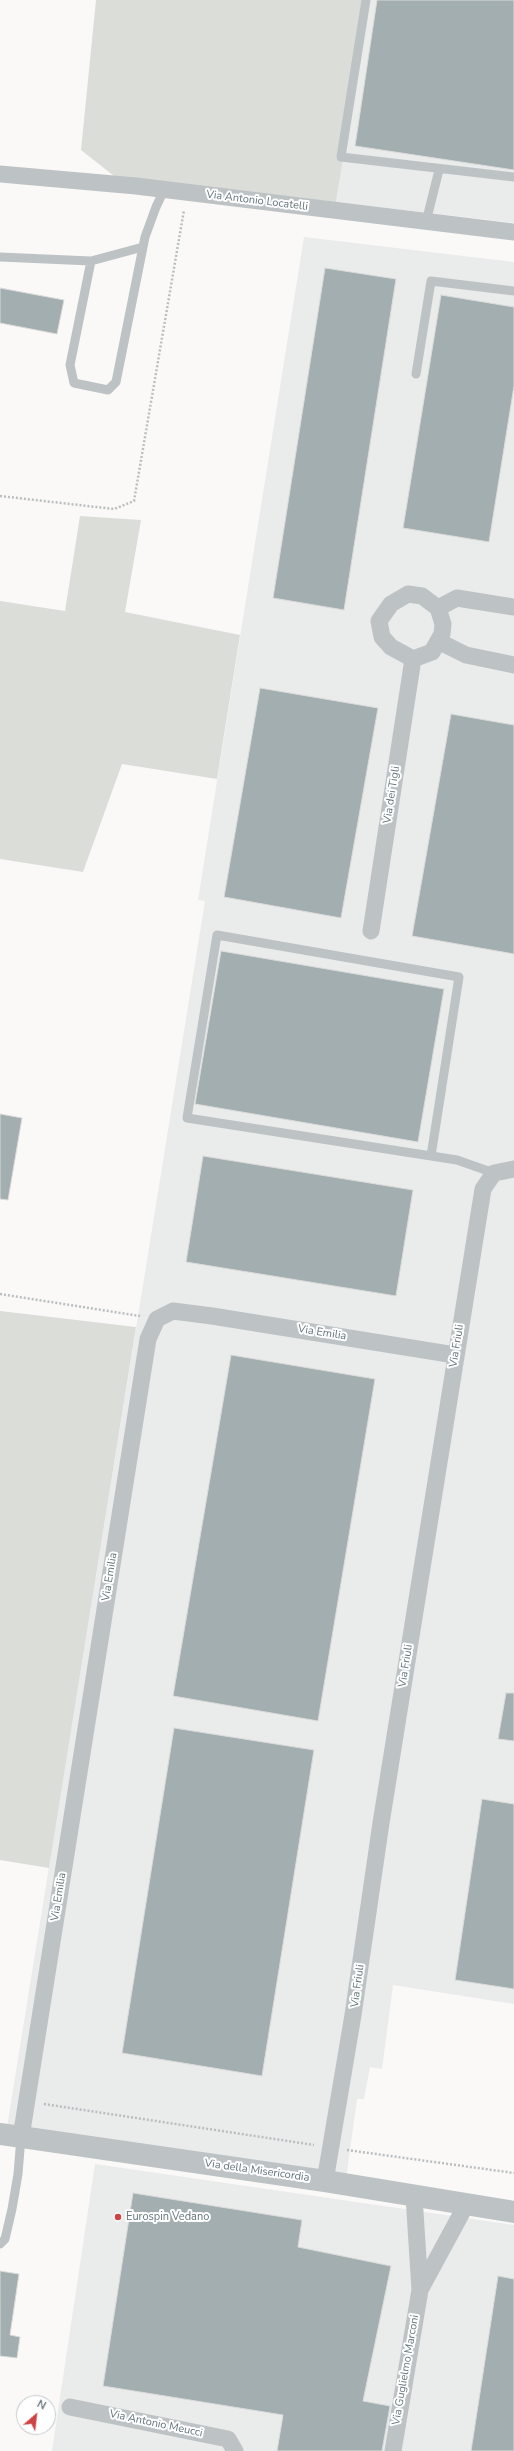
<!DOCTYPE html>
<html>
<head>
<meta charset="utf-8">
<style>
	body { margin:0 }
	#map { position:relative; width:514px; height:2451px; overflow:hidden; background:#faf9f8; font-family:"Nunito Sans",sans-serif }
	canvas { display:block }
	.north { position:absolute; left:16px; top:2395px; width:40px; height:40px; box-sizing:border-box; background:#fff; border:1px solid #c1c8c9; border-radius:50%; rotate:28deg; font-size:11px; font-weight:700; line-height:16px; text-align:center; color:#647579 }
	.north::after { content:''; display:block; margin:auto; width:14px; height:18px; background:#ce4446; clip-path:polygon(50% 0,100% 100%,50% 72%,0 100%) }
</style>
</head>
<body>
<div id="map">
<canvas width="514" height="2451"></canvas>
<div class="north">N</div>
</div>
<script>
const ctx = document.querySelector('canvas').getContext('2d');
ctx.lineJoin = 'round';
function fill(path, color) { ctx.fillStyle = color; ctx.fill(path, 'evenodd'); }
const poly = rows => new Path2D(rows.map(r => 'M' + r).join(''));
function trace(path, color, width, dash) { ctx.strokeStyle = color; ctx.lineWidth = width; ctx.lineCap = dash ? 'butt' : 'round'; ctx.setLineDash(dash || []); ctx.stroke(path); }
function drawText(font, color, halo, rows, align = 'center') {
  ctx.font = font + ' "Nunito Sans",sans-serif'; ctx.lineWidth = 4; ctx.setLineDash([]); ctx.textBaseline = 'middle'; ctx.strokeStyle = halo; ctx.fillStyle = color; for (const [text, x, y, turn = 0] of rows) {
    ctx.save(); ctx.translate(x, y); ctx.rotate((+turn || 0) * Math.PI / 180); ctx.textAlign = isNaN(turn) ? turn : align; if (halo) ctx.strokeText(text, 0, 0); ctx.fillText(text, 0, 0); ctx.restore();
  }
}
fill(poly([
	[369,0,514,0,514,223,336,202],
	[304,237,514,262,514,2004,393,1985,382,2069,370,2067,364,2099,357,2099,346,2179,7,2127,205,901,198,900],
	[95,2164,514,2225,514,2451,52,2451]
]), '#eaebeb');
fill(poly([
	[96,0,369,0,336,202,114,176,81,150],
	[80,516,141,520,125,612,240,635,217,779,122,764,83,872,0,859,0,601,65,611],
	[0,1311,136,1327,49,1868,0,1860]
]), '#dbded8');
const building = poly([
	[377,0,514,0,514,170,355,146,377,0],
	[325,268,396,279,344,610,273,598,325,268],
	[0,288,64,300,57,334,0,323,0,288],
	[441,295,514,307,514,386,489,542,403,528,441,295],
	[260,688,378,708,341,918,224,897,260,688],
	[451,714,514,725,514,954,412,936,451,714],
	[221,951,444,989,418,1142,195,1104,221,951],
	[0,1114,22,1118,8,1200,0,1199,0,1114],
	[203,1156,413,1190,396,1296,186,1262,203,1156],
	[231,1355,375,1379,318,1721,173,1696,231,1355],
	[506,1693,514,1693,514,1741,498,1739,506,1693],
	[174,1728,314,1750,262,2076,122,2053,174,1728],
	[482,1799,514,1804,514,1989,455,1980,482,1799],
	[133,2193,302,2220,298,2247,391,2266,363,2401,390,2406,382,2451,277,2451,283,2415,103,2386,133,2193],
	[0,2271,19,2274,10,2335,20,2337,17,2358,0,2356,0,2271],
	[498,2276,514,2279,514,2451,471,2451,498,2276]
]);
fill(building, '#a3aeb0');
trace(building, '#dbdbda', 1);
trace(poly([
	[0,496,114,509,134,501,184,210],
	[0,1294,140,1316],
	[44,2104,314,2145],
	[347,2150,514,2173]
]), '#babec0', 2.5, [2, 2]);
trace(poly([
	[366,0,341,157,514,177],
	[426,222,439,170],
	[143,247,91,261,70,365,74,383,108,390,116,382,145,237,156,207,164,190],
	[0,257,91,261],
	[416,374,431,281,514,291],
	[431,1156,459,977,217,935,187,1118,457,1160,494,1173],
	[0,2244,5,2239,12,2209,18,2174,21,2137]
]), '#bdc3c5', 9);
trace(poly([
	[0,174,136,186,514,232],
	[408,594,422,596,438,608,443,624,442,634,432,652,413,659,391,647,382,637,379,621,391,604,408,594],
	[438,608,457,598,514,607],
	[438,641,466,655,514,665],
	[371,931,413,659],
	[21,2137,148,1339,157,1319,173,1311,212,1316,455,1355],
	[325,2181,353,2015,381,1823,483,1189,494,1173,514,1169],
	[420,2290,466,2205],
	[70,2407,228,2439,235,2451],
	[393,2451,420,2290,414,2196]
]), '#bdc3c5', 17);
trace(poly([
	[0,2134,325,2181,514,2212]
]), '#bdc3c5', 22);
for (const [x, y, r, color] of [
	[118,2217,4,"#ce4446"]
]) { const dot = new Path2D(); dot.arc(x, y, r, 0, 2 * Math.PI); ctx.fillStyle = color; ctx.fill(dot); trace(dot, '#fff', 1.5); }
drawText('11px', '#647579', '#fff', [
	["Via Antonio Locatelli",257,201,7],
	["Via dei Tigli",392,795,-81],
	["Via Emilia",322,1333,9],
	["Via Friuli",457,1346,-81],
	["Via Emilia",110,1577,-81],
	["Via Friuli",406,1666,-81],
	["Via Emilia",59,1897,-81],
	["Via Friuli",358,1986,-82],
	["Via della Misericordia",257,2171,8],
	["Via Guglielmo Marconi",406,2370,-80],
	["Via Antonio Meucci",156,2424,12]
]);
drawText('11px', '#647579', '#fff', [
	["Eurospin Vedano",126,2217]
], 'left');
</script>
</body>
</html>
